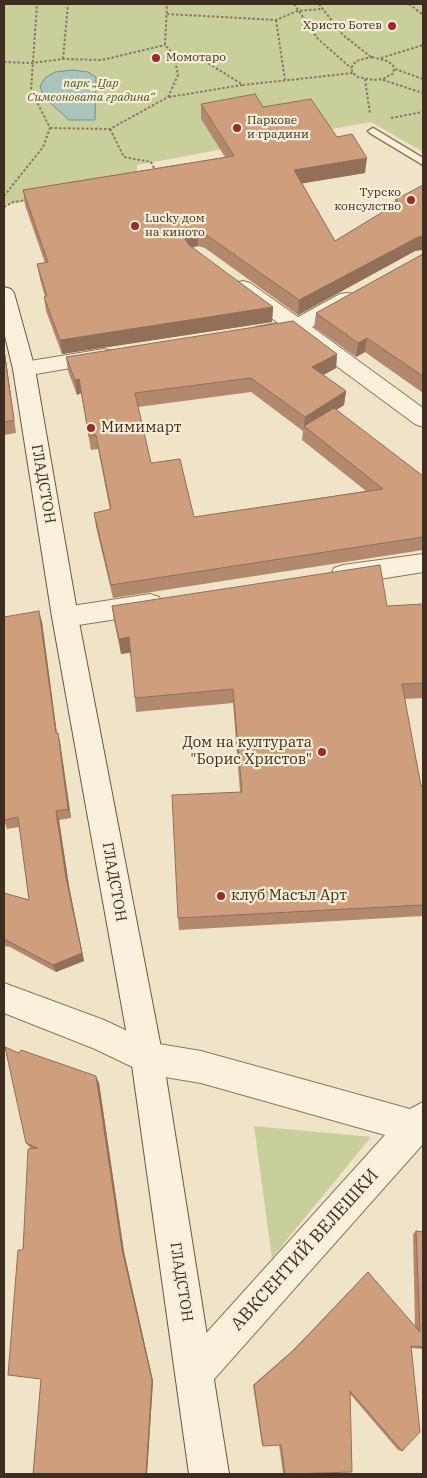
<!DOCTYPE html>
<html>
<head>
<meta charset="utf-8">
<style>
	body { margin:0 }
	#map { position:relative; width:427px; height:1478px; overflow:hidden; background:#f0e4c8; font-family:"IBM Plex Serif",serif }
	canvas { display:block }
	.frame { position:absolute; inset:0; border:5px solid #3d2e20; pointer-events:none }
</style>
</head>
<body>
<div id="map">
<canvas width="427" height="1478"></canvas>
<div class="frame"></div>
</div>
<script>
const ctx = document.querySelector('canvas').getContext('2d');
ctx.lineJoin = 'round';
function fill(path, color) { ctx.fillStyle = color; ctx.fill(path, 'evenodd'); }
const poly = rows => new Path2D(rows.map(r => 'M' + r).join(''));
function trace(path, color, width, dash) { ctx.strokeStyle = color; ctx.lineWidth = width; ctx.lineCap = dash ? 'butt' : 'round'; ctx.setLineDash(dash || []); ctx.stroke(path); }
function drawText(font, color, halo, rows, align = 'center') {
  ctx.font = font + ' "IBM Plex Serif",serif'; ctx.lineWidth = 4.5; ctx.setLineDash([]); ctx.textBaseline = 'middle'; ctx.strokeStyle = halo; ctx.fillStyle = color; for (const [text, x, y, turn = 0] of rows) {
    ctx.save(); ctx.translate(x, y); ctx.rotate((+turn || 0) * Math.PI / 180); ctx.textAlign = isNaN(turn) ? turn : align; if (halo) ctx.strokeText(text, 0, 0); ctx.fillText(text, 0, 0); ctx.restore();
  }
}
fill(poly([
	[4,4,423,4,423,152,371,122,137,165,137,184,4,205],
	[254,1126,371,1137,272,1258]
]), '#c9cf9b');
const water = poly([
	[73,70,88,72,96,77,95,120,69,120,44,97,40,86,45,78,55,72,73,70]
]);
fill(water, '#a9c4bc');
trace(water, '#6f938a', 1);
const service = poly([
	[373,128,423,158,423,165,370,133,368,131,373,128]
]);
const minor = poly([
	[243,281,250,283,298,317,340,294,347,293,354,294,357,299,354,304,312,327,423,408,423,427,415,424,293,334,263,339,256,337,253,332,256,327,278,323,236,291,233,287,236,283,243,281],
	[104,349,112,351,115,356,112,361,24,376,16,374,13,369,16,364,24,362,104,349],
	[423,554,423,572,343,585,334,582,331,575,334,568,343,565,423,554],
	[150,594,159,597,163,604,159,611,150,614,65,627,56,624,52,617,56,610,65,607,150,594],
	[4,983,104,1020,159,1046,163,1058,159,1070,147,1074,95,1049,4,1013,4,983]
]);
const tertiary = poly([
	[147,1042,201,1051,410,1109,423,1102,423,1144,208,1386,195,1392,182,1386,176,1373,182,1360,385,1135,201,1083,147,1074,135,1070,131,1058,135,1046,147,1042]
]);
const secondary = poly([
	[4,287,11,289,14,293,35,369,78,617,163,1058,229,1474,189,1474,131,1058,52,617,13,369,4,332,4,287]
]);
trace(service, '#8d765c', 3);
trace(minor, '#8d765c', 2);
trace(tertiary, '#8d765c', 2);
trace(secondary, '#6f573f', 2);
trace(poly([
	[294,4,318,39,351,68],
	[319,4,343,35,371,57],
	[409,4,423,15],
	[167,14,276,20,297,11,321,9],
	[276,20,285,80],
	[174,55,200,58,243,85,353,73],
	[372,57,387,61,393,65,394,73,383,79,374,80,358,77,353,73,351,68,356,61,372,57],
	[381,58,423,45],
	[63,59,68,4],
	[4,62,31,63,63,59,102,60,165,45],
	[395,69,423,79],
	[365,79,370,114],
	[383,80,423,93],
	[169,97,242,85],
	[391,118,423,112],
	[50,128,110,129,168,97,178,75,174,55,165,45,167,4],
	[110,129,124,157,151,162,155,170],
	[4,196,43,147,50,128,31,90,37,4],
	[4,207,13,202,27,200]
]), '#8d765c', 2, [2.5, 2]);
fill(service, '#faf1dc');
fill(minor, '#faf1dc');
fill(tertiary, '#faf1dc');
fill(secondary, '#faf1dc');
fill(poly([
	[201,104,263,107,337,137,365,173,302,183,335,241,394,205,395,200,423,185,415,251,298,315,205,248,198,246,192,248,273,307,272,322,62,354,46,311,44,297,45,297,40,279,37,264,45,263,25,205,23,190,225,157,201,119],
	[423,254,423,393,365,352,356,357,314,327,316,313],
	[4,346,16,433,4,435],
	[337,354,336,368,323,375,346,391,344,405,336,410,423,476,423,550,113,598,96,527,94,513,110,510,98,449,91,450,81,393,77,395,68,371,66,357],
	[251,392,303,431,302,440,366,491,194,517,151,463,138,407],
	[423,604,423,698,405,699,421,786,423,786,423,916,179,930,178,918,240,792,233,703,136,712,131,653,121,654,114,621,112,606,387,606],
	[4,617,42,622,57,733,58,733,60,742,71,818,59,820,69,886,84,961,56,972,10,947,4,946,4,893,29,900,19,827,7,829,4,820],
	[19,1053,99,1083,124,1252,153,1381,147,1474,33,1474,41,1379,23,1250,31,1149,26,1143],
	[416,1231,423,1232,423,1349,411,1348,402,1451,398,1450,351,1395,299,1474,284,1474,283,1473,279,1445,263,1446,262,1445,253,1385,293,1350,368,1272,415,1327,413,1234]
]), '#b2896c');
fill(poly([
	[367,158,365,173,293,185,294,170],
	[197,232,198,246,189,248,185,239,189,234],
	[423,236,423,250,415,251,298,315,299,300,418,237],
	[273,307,272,322,62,354,60,340],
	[367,338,365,352,356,357,358,343],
	[4,346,16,433,14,420,4,351],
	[337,354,336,368,311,382,312,367],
	[79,379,81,393,77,395,75,380],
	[346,391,344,405,307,429,304,427,305,417],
	[39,611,42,622,58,743,56,733],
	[129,637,131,652,121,654,119,639],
	[58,733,60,742,71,818,68,809],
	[56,811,59,820,69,886,84,961,56,972,53,965,66,878],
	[96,1076,99,1083,124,1252,153,1381,147,1474,146,1474,122,1249]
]), '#916f58');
const building = poly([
	[255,94,263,107,311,99,337,137,352,134,367,158,294,170,335,241,399,202,395,200,423,185,423,236,418,237,299,300,205,234,197,232,189,234,185,239,189,245,273,307,60,340,44,297,47,296,37,264,48,262,23,190,234,156,201,104,255,94],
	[423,254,423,376,367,338,358,343,316,313,423,254],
	[293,321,337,354,312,367,346,391,305,417,251,378,135,393,151,463,180,459,194,517,383,489,304,426,334,408,423,476,423,537,111,585,94,513,111,509,96,435,89,436,79,379,75,380,66,357,293,321],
	[4,351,14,420,4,422,4,351],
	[380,565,387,606,423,604,423,683,402,684,421,786,423,786,423,905,178,918,172,795,242,792,233,689,135,698,129,637,119,639,112,606,380,565],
	[39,611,56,733,58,733,68,809,56,811,66,878,82,953,53,965,4,939,4,893,29,900,18,817,4,820,4,617,39,611],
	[5,1047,19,1053,21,1050,96,1076,122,1249,152,1380,146,1474,33,1474,41,1379,8,1375,18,1250,23,1250,28,1149,38,1148,26,1143,5,1047],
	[416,1231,423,1232,423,1347,411,1346,420,1432,402,1451,350,1391,352,1472,285,1474,281,1445,263,1446,254,1385,295,1349,368,1272,420,1332,416,1231]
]);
fill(building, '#cf9f7d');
trace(building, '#916f58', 1);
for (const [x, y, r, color] of [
	[392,26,5,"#9e2a2b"],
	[156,58,5,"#9e2a2b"],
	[237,128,5,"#9e2a2b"],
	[411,200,5,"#9e2a2b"],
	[135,226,5,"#9e2a2b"],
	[91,428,5,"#9e2a2b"],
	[322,752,5,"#9e2a2b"],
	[221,896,5,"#9e2a2b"]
]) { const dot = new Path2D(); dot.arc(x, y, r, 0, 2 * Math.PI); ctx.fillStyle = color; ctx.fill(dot); trace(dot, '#f7eed8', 2); }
drawText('12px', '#3d2e20', '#f7eed8', [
	["Христо Ботев",382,26,"right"],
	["Момотаро",166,58],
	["Паркове",247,121],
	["и градини",247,135],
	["Турско",401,193,"right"],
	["консулство",401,207,"right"],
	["Lucky дом",145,219],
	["на киното",145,233]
], 'left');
drawText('italic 12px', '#4d5a26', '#f7eed8', [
	["парк „Цар",91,84],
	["Симеоновата градина“",91,98]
]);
drawText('15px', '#3d2e20', '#f7eed8', [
	["Мимимарт",101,428],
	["Дом на културата",312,743,"right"],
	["\"Борис Христов\"",312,760,"right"],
	["клуб Масъл Арт",231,896]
], 'left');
drawText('15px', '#3d2e20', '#f7eed8', [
	["ГЛАДСТОН",43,484,80],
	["ГЛАДСТОН",114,882,80],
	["ГЛАДСТОН",181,1282,81]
]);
drawText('18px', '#3d2e20', '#f7eed8', [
	["АВКСЕНТИЙ ВЕЛЕШКИ",305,1250,-48]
]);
</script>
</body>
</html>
